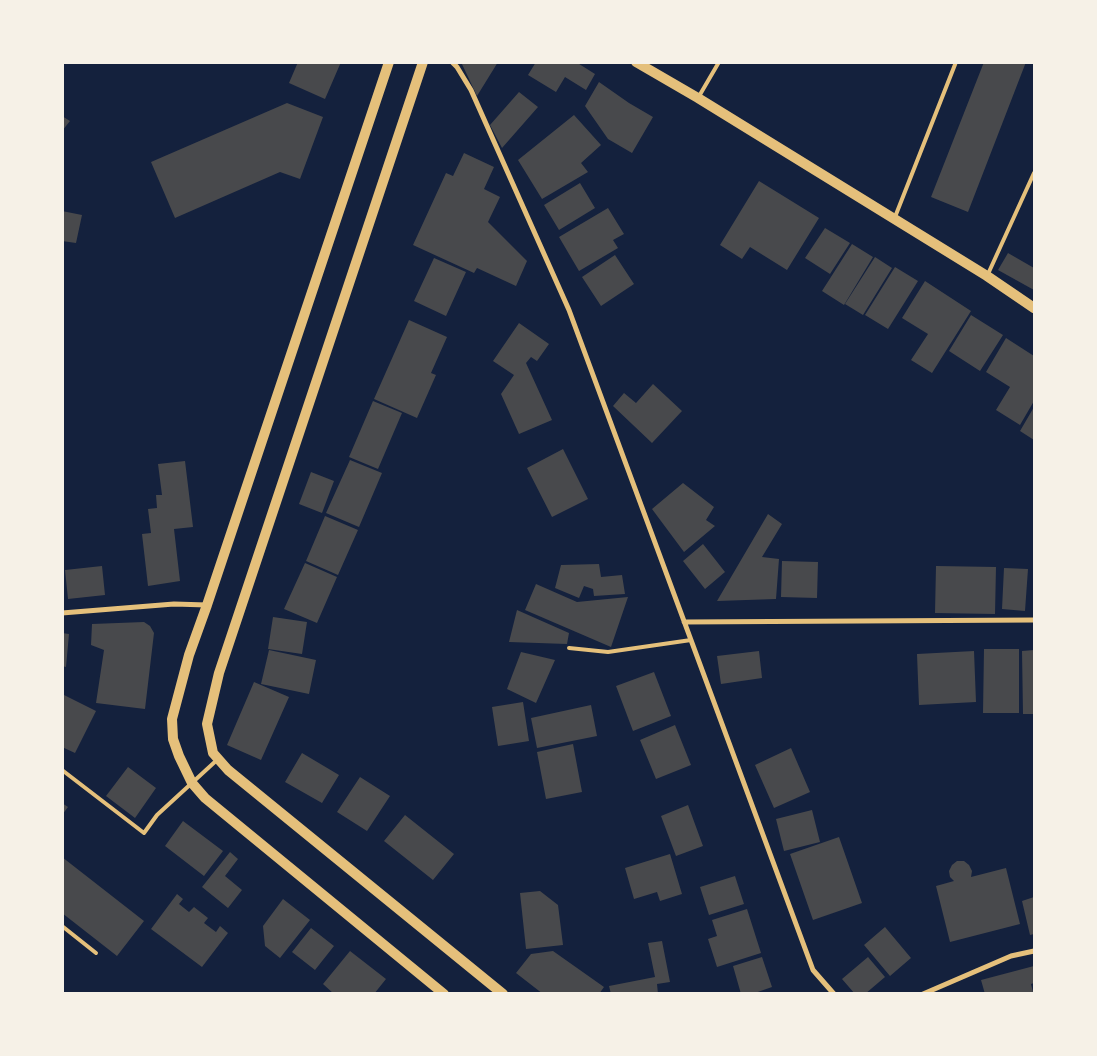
<!DOCTYPE html>
<html>
<head>
<meta charset="utf-8">
<style>
	body { margin:0 }
	#map { position:relative; width:1097px; height:1056px; overflow:hidden; background:#14213d; font-family:"Space Grotesk",sans-serif }
	canvas { display:block }
	.frame { position:absolute; inset:0; border:64px solid #f6f1e7; pointer-events:none }
</style>
</head>
<body>
<div id="map">
<canvas width="1097" height="1056"></canvas>
<div class="frame"></div>
</div>
<script>
const ctx = document.querySelector('canvas').getContext('2d');
ctx.lineJoin = 'round';
function fill(path, color) { ctx.fillStyle = color; ctx.fill(path, 'evenodd'); }
const poly = rows => new Path2D(rows.map(r => 'M' + r).join(''));
function trace(path, color, width, dash) { ctx.strokeStyle = color; ctx.lineWidth = width; ctx.lineCap = dash ? 'butt' : 'round'; ctx.setLineDash(dash || []); ctx.stroke(path); }
fill(poly([
	[298,62,341,62,325,99,289,83],
	[461,62,498,62,477,96],
	[536,62,576,62,595,74,586,90,565,77,556,92,528,75],
	[984,62,1026,62,968,212,931,197],
	[599,82,629,103,653,117,632,153,608,139,585,106],
	[519,92,538,107,502,148,490,125],
	[287,103,323,117,300,179,280,172,175,218,151,162],
	[574,115,601,145,581,163,588,172,542,199,518,160],
	[62,116,70,121,62,131],
	[464,153,494,167,484,189,500,197,488,222,527,261,516,286,477,268,474,273,413,245,446,173,453,176],
	[759,181,819,218,787,270,750,247,742,259,720,245],
	[580,183,595,208,559,230,544,205],
	[608,208,624,234,613,240,618,248,579,271,559,237],
	[62,211,82,215,76,243,62,241],
	[825,228,850,243,830,274,805,258],
	[852,244,873,257,844,305,822,291],
	[1008,253,1034,268,1034,290,998,270],
	[615,255,634,284,601,306,582,277],
	[875,257,892,268,863,315,845,304],
	[434,258,466,272,446,316,414,301],
	[895,267,918,281,888,329,865,315],
	[925,281,971,311,932,373,911,360,928,334,902,318],
	[971,315,1003,335,980,371,949,351],
	[409,320,447,337,431,373,436,375,417,418,374,399],
	[519,323,549,344,537,361,531,357,526,363,552,420,519,434,501,394,514,375,493,361],
	[1006,338,1034,356,1034,401,1020,425,996,410,1010,387,986,372],
	[653,384,682,411,652,443,613,406,624,393,636,403],
	[373,401,402,413,378,469,349,457],
	[1034,407,1034,440,1020,431],
	[563,449,588,499,552,517,527,468],
	[350,460,382,473,359,527,326,513],
	[185,461,193,527,174,529,180,581,148,586,142,534,151,533,148,509,157,508,156,495,162,495,158,464],
	[311,472,334,481,322,513,299,504],
	[683,483,714,507,706,520,715,526,684,552,652,509],
	[768,514,782,524,762,557,779,559,776,599,717,601],
	[325,516,358,530,338,575,306,561],
	[703,544,725,572,705,589,683,561],
	[782,561,818,562,817,598,781,597],
	[305,563,337,577,317,623,284,609],
	[599,564,601,577,622,575,625,594,594,596,593,589,584,586,579,598,555,588,561,565],
	[102,566,105,595,68,599,65,570],
	[936,566,996,567,995,614,935,613],
	[1004,568,1028,569,1025,611,1002,609],
	[1033,571,1034,571,1034,606,1033,606],
	[536,584,577,602,628,597,611,647,525,610],
	[517,610,569,633,567,644,509,642],
	[273,617,307,622,302,654,268,649],
	[144,622,150,626,154,633,145,709,96,703,104,650,91,645,92,624],
	[62,633,69,634,66,667,62,666],
	[984,649,1019,649,1019,713,983,713],
	[269,650,316,660,309,694,261,684],
	[1034,650,1034,714,1023,714,1022,651],
	[759,651,762,678,721,684,717,656],
	[974,651,976,702,919,705,917,654],
	[521,652,555,660,536,703,507,689],
	[654,672,671,716,633,731,616,686],
	[254,682,289,697,261,760,227,745],
	[64,695,96,711,75,753,62,747],
	[523,702,529,741,498,746,492,707],
	[591,705,597,736,537,748,531,718],
	[675,725,691,765,656,779,640,740],
	[573,744,582,792,546,799,537,752],
	[791,748,810,792,774,808,755,765],
	[302,753,339,775,322,803,285,782],
	[128,767,156,788,135,818,106,796],
	[360,777,390,796,367,831,337,812],
	[62,803,68,807,62,815],
	[688,805,703,846,676,856,661,816],
	[812,810,820,842,784,851,776,819],
	[405,815,454,854,433,880,384,841],
	[183,821,223,851,204,876,165,846],
	[839,837,862,903,813,920,790,854],
	[230,852,238,859,225,876,242,890,228,908,202,887],
	[670,854,682,894,660,901,657,892,634,899,625,868],
	[62,857,144,921,117,956,62,913],
	[957,861,964,861,969,865,972,871,971,877,1006,868,1020,924,950,942,936,886,954,881,950,877,949,871,952,865],
	[735,876,744,904,709,915,700,887],
	[540,891,558,905,563,945,526,949,520,893],
	[177,894,183,899,179,904,189,912,194,907,208,918,204,923,216,932,220,926,228,933,202,967,151,929],
	[1034,897,1034,934,1030,935,1022,901],
	[283,899,310,920,280,958,265,946,263,926],
	[747,909,761,953,717,967,708,939,717,936,712,920],
	[885,927,911,958,890,976,864,945],
	[311,928,334,946,315,970,292,952],
	[662,941,670,982,657,984,658,994,611,994,609,986,655,977,648,943],
	[350,951,386,979,374,994,334,994,323,984],
	[553,951,604,987,599,994,543,994,516,973,531,954],
	[762,957,772,987,752,994,741,994,733,966],
	[868,957,885,977,865,994,855,994,842,979],
	[1034,966,1034,983,1031,984,1033,992,1026,994,985,994,981,980]
]), '#48494c');
trace(poly([
	[698,98,719,62],
	[895,217,956,62],
	[988,274,1034,173],
	[569,648,608,652,691,640],
	[62,770,144,833,157,815,218,759],
	[62,926,96,953]
]), '#e5c07b', 4);
trace(poly([
	[452,62,457,67,471,90,569,310,813,970,834,994],
	[62,613,174,604,207,605],
	[684,622,1034,620],
	[923,994,1011,956,1034,951]
]), '#e5c07b', 5);
trace(poly([
	[389,62,207,605,189,655,172,719,173,739,179,756,192,783,205,798,444,994],
	[423,62,219,673,207,724,213,753,228,770,503,994],
	[636,62,698,98,987,276,1034,308]
]), '#e5c07b', 10);
</script>
</body>
</html>
